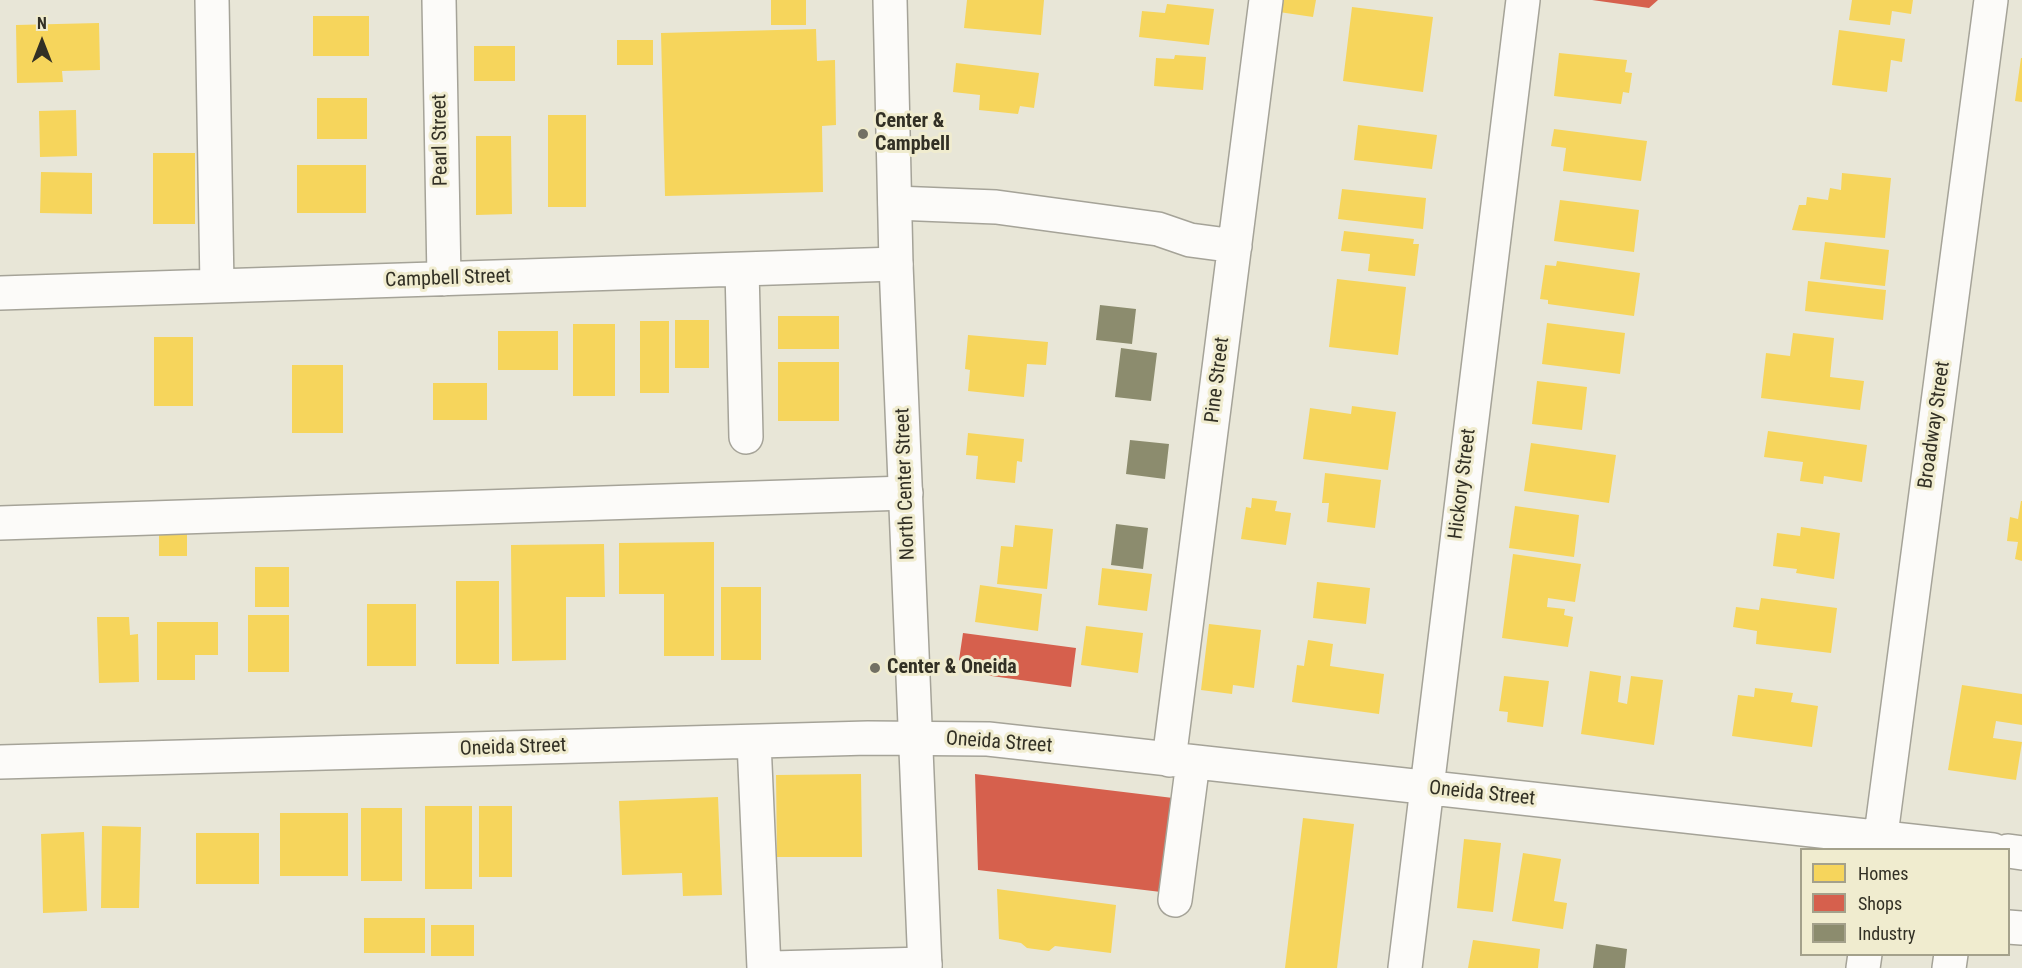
<!DOCTYPE html>
<html>
<head>
<meta charset="utf-8">
<style>
	body { margin:0 }
	#map { position:relative; width:2022px; height:968px; overflow:hidden; background:#e8e6d7; font-family:"Roboto Condensed",sans-serif }
	canvas { display:block }
	.legend { position:absolute; left:1800px; top:848px; width:210px; height:108px; box-sizing:border-box; background:#f0eccf; border:2px solid #a4a18b; margin:0; padding:8px 10px; list-style:none; font-size:18px; color:#323025 }
	.legend li { display:flex; align-items:center; gap:12px; height:30px }
	.legend b { width:30px; border:2px solid #a4a18b }
	.north { position:absolute; left:12px; top:12px; width:60px; height:60px; -webkit-text-stroke:4px #f0eccf; paint-order:stroke; rotate:0deg; font-size:16px; font-weight:700; line-height:24px; text-align:center; color:#323025 }
	.north::after { content:''; display:block; margin:auto; width:21px; height:27px; background:#323025; clip-path:polygon(50% 0,100% 100%,50% 72%,0 100%) }
</style>
</head>
<body>
<div id="map">
<canvas width="2022" height="968"></canvas>
<ul class="legend">
<li><b style="height:16px;background:#f6d55c"></b>Homes</li>
<li><b style="height:16px;background:#d6604d"></b>Shops</li>
<li><b style="height:16px;background:#8c8c6e"></b>Industry</li>
</ul>
<div class="north">N</div>
</div>
<script>
const ctx = document.querySelector('canvas').getContext('2d');
ctx.lineJoin = 'round';
function fill(path, color) { ctx.fillStyle = color; ctx.fill(path, 'evenodd'); }
const poly = rows => new Path2D(rows.map(r => 'M' + r).join(''));
function trace(path, color, width, dash) { ctx.strokeStyle = color; ctx.lineWidth = width; ctx.lineCap = dash ? 'butt' : 'round'; ctx.setLineDash(dash || []); ctx.stroke(path); }
function drawText(font, color, halo, rows, align = 'center') {
  ctx.font = font + ' "Roboto Condensed",sans-serif'; ctx.lineWidth = 6; ctx.setLineDash([]); ctx.textBaseline = 'middle'; ctx.strokeStyle = halo; ctx.fillStyle = color; for (const [text, x, y, turn = 0] of rows) {
    ctx.save(); ctx.translate(x, y); ctx.rotate((+turn || 0) * Math.PI / 180); ctx.textAlign = isNaN(turn) ? turn : align; if (halo) ctx.strokeText(text, 0, 0); ctx.fillText(text, 0, 0); ctx.restore();
  }
}
fill(poly([
	[771,0,806,0,806,25,771,25],
	[967,0,1044,0,1041,35,964,28],
	[1281,0,1316,0,1313,17,1279,12],
	[1852,0,1913,0,1911,14,1892,11,1890,25,1849,20],
	[1167,4,1214,9,1209,45,1139,37,1142,11,1165,13],
	[1352,7,1433,17,1423,92,1343,81],
	[313,16,369,16,369,56,313,56],
	[99,23,100,70,62,71,63,82,17,83,16,25],
	[816,29,817,61,835,60,836,125,822,126,823,192,665,196,661,33],
	[1839,30,1905,39,1902,62,1891,60,1887,92,1832,85],
	[617,40,653,40,653,65,617,65],
	[474,46,515,46,515,81,474,81],
	[1559,53,1627,60,1625,72,1632,73,1629,93,1623,92,1621,104,1554,96],
	[1175,55,1206,57,1203,90,1154,86,1156,58,1174,59],
	[2021,58,2022,58,2022,102,2015,101],
	[956,63,1039,73,1034,108,1020,106,1018,114,979,110,980,95,953,92],
	[317,98,367,98,367,139,317,139],
	[76,110,77,156,40,157,39,111],
	[548,115,586,115,586,207,548,207],
	[1358,125,1437,135,1432,169,1354,160],
	[1554,129,1647,141,1641,181,1563,171,1566,148,1551,146],
	[476,136,511,136,512,214,476,215],
	[153,153,195,153,195,224,153,224],
	[297,165,366,165,366,213,297,213],
	[41,172,92,173,92,214,40,213],
	[1842,173,1891,178,1885,238,1792,230,1799,205,1806,205,1807,197,1828,200,1830,188,1841,190],
	[1342,189,1426,198,1423,229,1338,219],
	[1560,200,1639,210,1634,252,1554,241],
	[1344,231,1414,239,1413,244,1419,244,1415,276,1368,271,1370,254,1341,251],
	[1825,242,1889,250,1885,286,1820,279],
	[1557,261,1640,273,1634,316,1548,304,1548,300,1540,299,1545,265,1556,266],
	[1337,279,1406,287,1398,355,1329,347],
	[1808,281,1886,290,1883,320,1805,311],
	[778,316,839,316,839,349,778,349],
	[675,320,709,320,709,368,675,368],
	[640,321,669,321,669,393,640,393],
	[1547,323,1625,333,1620,374,1542,364],
	[573,324,615,324,615,396,573,396],
	[498,331,558,331,558,370,498,370],
	[1793,333,1834,338,1830,377,1864,381,1860,410,1761,398,1766,353,1790,356],
	[968,335,1048,342,1046,365,1027,364,1024,397,968,391,970,370,965,369],
	[154,337,193,337,193,406,154,406],
	[778,362,839,362,839,421,778,421],
	[292,365,343,365,343,433,292,433],
	[1537,381,1587,387,1582,430,1532,424],
	[433,383,487,383,487,420,433,420],
	[1352,406,1396,412,1388,470,1303,459,1310,408,1351,414],
	[1768,431,1867,445,1862,482,1824,476,1823,484,1800,481,1803,462,1764,457],
	[968,433,1024,439,1022,462,1017,461,1015,483,976,479,978,456,966,455],
	[1531,443,1616,455,1609,503,1524,491],
	[1325,473,1381,480,1375,528,1327,522,1329,503,1322,503],
	[1252,498,1277,501,1275,511,1291,513,1286,545,1241,539,1246,507,1251,508],
	[2021,501,2022,501,2022,561,2015,559,2018,542,2007,541,2010,517,2018,519],
	[1515,506,1579,515,1574,557,1509,548],
	[1015,525,1053,529,1047,589,997,584,1001,546,1013,547],
	[1801,527,1840,533,1834,579,1796,573,1797,569,1773,566,1777,533,1800,536],
	[159,528,187,528,187,556,159,556],
	[714,542,714,656,664,656,664,594,619,594,619,543],
	[604,544,605,597,566,597,566,660,512,661,511,545],
	[1513,554,1581,564,1575,602,1548,598,1547,607,1565,609,1564,615,1573,617,1568,647,1502,638],
	[255,567,289,567,289,607,255,607],
	[1102,568,1152,574,1147,611,1098,605],
	[456,581,499,581,499,664,456,664],
	[1317,582,1370,588,1366,624,1313,618],
	[980,585,1042,594,1038,631,975,622],
	[721,587,761,587,761,660,721,660],
	[1761,598,1837,608,1831,653,1756,644,1757,631,1733,627,1736,607,1759,610],
	[367,604,416,604,416,666,367,666],
	[248,615,289,615,289,672,248,672],
	[97,617,129,617,130,635,138,634,139,682,99,683],
	[157,622,218,622,218,655,195,655,195,680,157,680],
	[1209,624,1261,630,1254,688,1233,685,1232,694,1201,690],
	[1086,626,1143,633,1138,673,1081,665],
	[1308,640,1333,644,1330,666,1384,674,1379,714,1292,702,1297,665,1304,666],
	[1590,671,1621,676,1618,702,1627,704,1631,676,1663,680,1654,745,1581,734],
	[1504,676,1549,681,1543,727,1507,722,1508,712,1499,711],
	[1962,685,2022,694,2022,725,1996,721,1993,738,2022,742,2016,780,1948,770],
	[1755,688,1793,693,1791,702,1818,706,1812,747,1732,736,1738,695,1754,697],
	[861,774,862,857,777,857,776,775],
	[718,797,722,895,683,896,682,873,622,875,619,801],
	[425,806,472,806,472,889,425,889],
	[479,806,512,806,512,877,479,877],
	[361,808,402,808,402,881,361,881],
	[280,813,348,813,348,876,280,876],
	[1303,818,1354,824,1337,968,1285,968],
	[102,826,141,827,139,908,101,908],
	[84,832,87,911,43,913,41,834],
	[196,833,259,833,259,884,196,884],
	[1464,839,1501,843,1493,912,1457,908],
	[1523,853,1561,859,1554,901,1567,903,1563,929,1512,921],
	[997,889,1116,905,1111,953,1055,946,1049,951,1027,948,1021,943,999,939],
	[364,918,425,918,425,953,364,953],
	[431,925,474,925,474,956,431,956],
	[1473,940,1540,949,1538,968,1468,968]
]), '#f6d55c');
fill(poly([
	[1592,0,1658,0,1649,8],
	[963,633,1076,648,1071,687,970,673,959,660],
	[975,774,1173,798,1161,892,978,870]
]), '#d6604d');
fill(poly([
	[1100,305,1136,309,1132,344,1096,340],
	[1121,348,1157,353,1151,401,1115,397],
	[1130,440,1169,444,1165,479,1126,474],
	[1116,524,1148,528,1143,569,1111,565],
	[1596,944,1627,949,1625,968,1593,968]
]), '#8c8c6e');
const minor = poly([
	[212,0,217,286],
	[439,0,444,279],
	[895,203,996,207,1158,229,1190,240,1235,246],
	[742,269,746,437],
	[0,293,896,264],
	[0,523,906,493],
	[754,742,764,968],
	[1169,760,1266,0],
	[0,762,868,738,988,739,1993,850],
	[1879,850,1991,0],
	[2008,851,2022,853],
	[1175,900,1193,762],
	[2008,927,2022,928],
	[772,968,925,964],
	[1405,968,1523,0],
	[1863,968,1865,954],
	[1949,968,1951,954]
]);
const major = poly([
	[890,0,896,264,925,968]
]);
trace(minor, '#a5a398', 36);
trace(major, '#a5a398', 36);
trace(minor, '#fcfbf9', 33);
trace(major, '#fcfbf9', 33);
for (const [x, y, r, color] of [
	[863,134,6,"#727063"],
	[875,668,6,"#727063"]
]) { const dot = new Path2D(); dot.arc(x, y, r, 0, 2 * Math.PI); ctx.fillStyle = color; ctx.fill(dot); trace(dot, '#f0eccf', 2); }
drawText('bold 20px', '#323025', '#f0eccf', [
	["Center &",875,122],
	["Campbell",875,145],
	["Center & Oneida",887,668]
], 'left');
drawText('20px', '#323025', '#f0eccf', [
	["Pearl Street",441,140,-91],
	["Campbell Street",448,279,-2],
	["Pine Street",1218,380,-83],
	["Broadway Street",1935,425,-82],
	["North Center Street",906,484,-92],
	["Hickory Street",1463,484,-83],
	["Oneida Street",999,743,4],
	["Oneida Street",513,748,-2],
	["Oneida Street",1482,794,6]
]);
</script>
</body>
</html>
